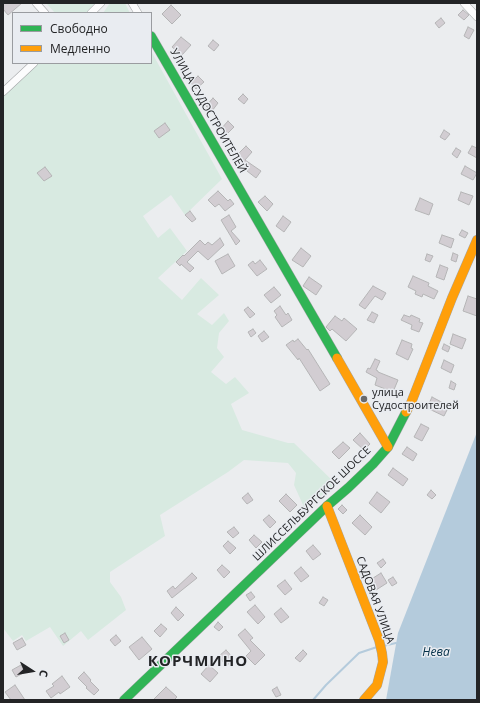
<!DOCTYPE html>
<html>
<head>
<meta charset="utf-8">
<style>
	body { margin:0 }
	#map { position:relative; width:480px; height:703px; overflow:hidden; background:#ebedef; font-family:"Open Sans",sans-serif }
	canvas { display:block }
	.frame { position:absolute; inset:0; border:4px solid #232426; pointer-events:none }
	.legend { position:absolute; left:12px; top:12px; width:140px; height:52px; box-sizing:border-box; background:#e9ecf1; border:1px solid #9a9ca0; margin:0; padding:5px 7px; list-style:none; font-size:12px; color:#232426 }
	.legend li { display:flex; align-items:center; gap:8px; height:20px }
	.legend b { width:20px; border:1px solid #9a9ca0 }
	.north { position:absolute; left:12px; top:651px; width:40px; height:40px; -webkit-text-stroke:3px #e9ecf1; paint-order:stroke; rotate:102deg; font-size:11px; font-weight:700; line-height:16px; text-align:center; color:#232426 }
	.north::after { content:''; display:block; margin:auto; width:14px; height:18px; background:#232426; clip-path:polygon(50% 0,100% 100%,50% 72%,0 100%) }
</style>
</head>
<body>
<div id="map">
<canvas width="480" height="703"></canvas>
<div class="frame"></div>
<ul class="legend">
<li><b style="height:5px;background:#30b455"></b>Свободно</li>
<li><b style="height:5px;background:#ff9f0a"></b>Медленно</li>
</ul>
<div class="north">С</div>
</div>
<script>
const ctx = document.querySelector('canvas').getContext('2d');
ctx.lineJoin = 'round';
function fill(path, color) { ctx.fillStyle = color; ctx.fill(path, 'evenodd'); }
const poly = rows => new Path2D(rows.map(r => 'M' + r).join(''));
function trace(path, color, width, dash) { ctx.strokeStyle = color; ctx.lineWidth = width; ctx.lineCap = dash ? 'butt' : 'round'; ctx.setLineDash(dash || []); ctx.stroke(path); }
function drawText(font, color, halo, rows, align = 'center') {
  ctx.font = font + ' "Open Sans",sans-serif'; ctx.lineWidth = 3; ctx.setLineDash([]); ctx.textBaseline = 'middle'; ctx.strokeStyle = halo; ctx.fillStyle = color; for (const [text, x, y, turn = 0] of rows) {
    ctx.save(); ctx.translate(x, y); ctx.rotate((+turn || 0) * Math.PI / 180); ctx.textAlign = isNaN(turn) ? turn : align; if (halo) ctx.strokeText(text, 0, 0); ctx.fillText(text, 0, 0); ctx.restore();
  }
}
fill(poly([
	[46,3,95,3,86,13,55,13],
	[110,3,125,3,130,13,103,13],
	[151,51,222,179,185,215,171,195,143,216,158,238,170,228,187,251,158,278,182,300,201,278,219,295,197,314,212,325,224,313,229,321,219,333,217,348,224,357,211,372,226,384,235,377,249,393,231,404,242,430,288,443,294,443,337,485,304,507,294,485,296,473,288,463,244,460,228,472,160,515,165,536,110,572,110,582,121,597,126,610,88,640,81,631,63,646,50,627,26,641,22,635,13,641,3,628,3,96,38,63,151,63]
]), '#d8eae1');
fill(poly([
	[477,432,477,700,386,700,398,633]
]), '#b4cbdc');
trace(poly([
	[383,646,396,643],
	[313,700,326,685,359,653,377,647]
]), '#b4cbdc', 2);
const building = poly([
	[3,3,22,3,8,15,3,9,3,3],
	[171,5,181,15,172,24,162,14,171,5],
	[463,10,469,15,464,20,458,15,463,10],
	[441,18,445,23,439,28,435,23,441,18],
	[468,27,474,30,469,39,464,36,468,27],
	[181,37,191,45,182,55,172,47,181,37],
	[213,40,219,45,214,51,208,46,213,40],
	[198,76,204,82,196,89,191,83,198,76],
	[243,94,248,99,244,104,238,99,243,94],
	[213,98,218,103,212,111,206,106,213,98],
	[228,121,234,127,227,134,221,129,228,121],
	[165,123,170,130,159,138,154,131,165,123],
	[444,130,450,134,445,140,440,137,444,130],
	[246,146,252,152,245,160,261,171,256,178,247,171,248,169,235,157,246,146],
	[472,146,477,148,477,158,468,153,472,146],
	[456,148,461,151,457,158,452,154,456,148],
	[465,166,477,173,473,180,461,174,465,166],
	[45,167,52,176,44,181,37,173,45,167],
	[218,191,228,201,230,199,234,204,225,211,219,204,215,207,208,200,218,191],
	[461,192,473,196,469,205,458,200,461,192],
	[265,196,273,204,267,211,258,202,265,196],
	[420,198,433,204,429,215,415,210,420,198],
	[190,211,196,219,192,222,185,215,190,211],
	[229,215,236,227,231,231,240,241,236,245,221,220,229,215],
	[283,216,291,222,284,232,276,226,283,216],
	[462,230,468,233,465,238,459,235,462,230],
	[442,235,454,239,451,248,439,243,442,235],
	[220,238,224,245,208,260,198,251,187,262,194,268,190,272,181,264,180,266,176,262,183,255,184,256,200,240,205,245,208,242,212,245,220,238],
	[301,248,311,256,303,267,292,260,301,248],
	[453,253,458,255,456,262,451,260,453,253],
	[228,254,235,266,222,274,215,261,228,254],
	[427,254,433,256,430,262,425,260,427,254],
	[260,260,267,269,257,276,248,265,253,261,255,264,260,260],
	[440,265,448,268,444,280,436,277,440,265],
	[413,276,429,283,428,286,438,291,434,299,423,294,422,297,415,294,416,291,408,287,413,276],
	[309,277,322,286,316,295,303,286,309,277],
	[373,286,386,293,382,300,375,296,365,309,359,305,373,286],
	[274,287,281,295,271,303,264,295,274,287],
	[468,296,477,299,477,316,463,311,468,296],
	[280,306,286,315,288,313,292,320,282,327,275,317,277,315,274,311,280,306],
	[248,307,255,314,250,318,244,310,248,307],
	[372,312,378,315,374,323,367,320,372,312],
	[404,315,410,317,411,315,420,319,419,322,423,323,419,332,411,329,412,325,401,320,404,315],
	[335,316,342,321,344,318,357,329,346,341,332,329,330,331,326,327,335,316],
	[253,329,256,333,251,337,248,332,253,329],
	[264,331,269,337,262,342,258,336,264,331],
	[453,334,466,339,462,349,450,344,453,334],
	[298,339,307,350,308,349,330,384,320,391,299,358,298,360,286,345,293,340,294,342,298,339],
	[402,340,412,344,411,348,413,349,408,360,396,354,402,340],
	[444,344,450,347,448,352,442,349,444,344],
	[375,359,380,361,376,370,378,371,378,372,398,380,393,392,375,385,377,378,366,372,368,368,370,369,375,359],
	[444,360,454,365,451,373,441,368,444,360],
	[451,381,456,384,454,390,449,388,451,381],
	[432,397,449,406,444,416,427,408,432,397],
	[421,424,429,428,422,441,414,437,421,424],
	[360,433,370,444,364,450,353,440,360,433],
	[343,442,350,448,339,459,332,452,343,442],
	[407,447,417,454,413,461,402,454,407,447],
	[393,468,408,479,403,486,388,475,393,468],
	[431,490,436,495,432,499,427,495,431,490],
	[377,492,390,502,381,513,369,503,377,492],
	[248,493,253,500,247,504,242,498,248,493],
	[286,494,297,505,290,512,279,501,286,494],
	[342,505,347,510,343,514,338,509,342,505],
	[269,515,276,522,270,528,263,520,269,515],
	[360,515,372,527,365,535,352,523,360,515],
	[234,527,239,533,233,538,227,532,234,527],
	[254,535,262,542,256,548,249,540,254,535],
	[228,541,236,548,230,554,223,546,228,541],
	[313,545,321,554,313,560,306,551,313,545],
	[383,559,386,563,381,568,377,563,383,559],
	[222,565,230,572,224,578,217,570,222,565],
	[301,567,309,576,301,582,294,573,301,567],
	[192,573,197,578,172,598,167,591,173,586,175,589,192,573],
	[381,573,387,583,376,590,370,580,381,573],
	[393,577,397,583,392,586,388,580,393,577],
	[285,580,292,589,285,595,277,586,285,580],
	[251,592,255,597,250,601,246,595,251,592],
	[323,597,328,600,324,606,319,603,323,597],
	[255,605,265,617,258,624,247,612,255,605],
	[176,607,184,615,178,621,171,613,176,607],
	[281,608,289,617,281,623,274,614,281,608],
	[218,622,223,627,219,631,214,627,218,622],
	[161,624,167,629,160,637,154,631,161,624],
	[245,629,253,638,250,640,265,655,255,665,246,656,251,651,238,635,245,629],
	[65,633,69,640,64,643,60,636,65,633],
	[116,635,121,641,115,646,110,640,116,635],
	[142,637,152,649,139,660,129,647,142,637],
	[22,638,26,645,17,650,13,643,22,638],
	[226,650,234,659,226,666,219,656,226,650],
	[303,650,307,654,300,662,295,658,303,650],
	[21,665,25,672,16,677,12,670,21,665],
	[209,665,218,673,210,682,201,674,209,665],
	[84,672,91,680,90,681,99,690,94,695,86,688,87,687,78,678,84,672],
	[62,676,70,687,60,694,59,692,51,698,46,691,54,686,52,684,62,676],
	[15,685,25,700,11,700,5,692,15,685],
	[166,687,177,697,174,700,153,700,166,687],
	[277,687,281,695,276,697,272,690,277,687]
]);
fill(building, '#d2cdd2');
trace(building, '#b5b5b6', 1);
const street = poly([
	[36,3,45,13],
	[132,3,138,13],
	[464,3,477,17],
	[91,13,101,3],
	[3,92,34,63]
]);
const fast = poly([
	[151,36,337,358],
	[124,700,327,506,348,488,373,464,388,447,406,412]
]);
const slow = poly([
	[337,358,388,447],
	[406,412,411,403,452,298,477,240],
	[327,506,379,640,382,653,383,662,377,685,364,700]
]);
trace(street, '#a4a6a8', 8);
trace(fast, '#a4a6a8', 10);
trace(slow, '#a4a6a8', 10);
trace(street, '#fcfcfd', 7);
trace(fast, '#30b455', 9);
trace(slow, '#ff9f0a', 9);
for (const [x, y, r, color] of [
	[364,399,4,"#696a6c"]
]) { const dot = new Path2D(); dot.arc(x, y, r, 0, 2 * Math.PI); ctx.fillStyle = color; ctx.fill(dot); trace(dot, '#e9ecf1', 1.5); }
drawText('11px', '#232426', '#e9ecf1', [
	["УЛИЦА СУДОСТРОИТЕЛЕЙ",208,111,60],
	["ШЛИССЕЛЬБУРГСКОЕ ШОССЕ",312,504,-44],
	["САДОВАЯ УЛИЦА",375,600,70]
]);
drawText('11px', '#232426', '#e9ecf1', [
	["улица",372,393],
	["Судостроителей",372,406]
], 'left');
drawText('italic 12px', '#06324a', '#e9ecf1', [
	["Нева",436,653]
]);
ctx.letterSpacing = '1px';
drawText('bold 15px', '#232426', '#e9ecf1', [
	["КОРЧМИНО",198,662]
]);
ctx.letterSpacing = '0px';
</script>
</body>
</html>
